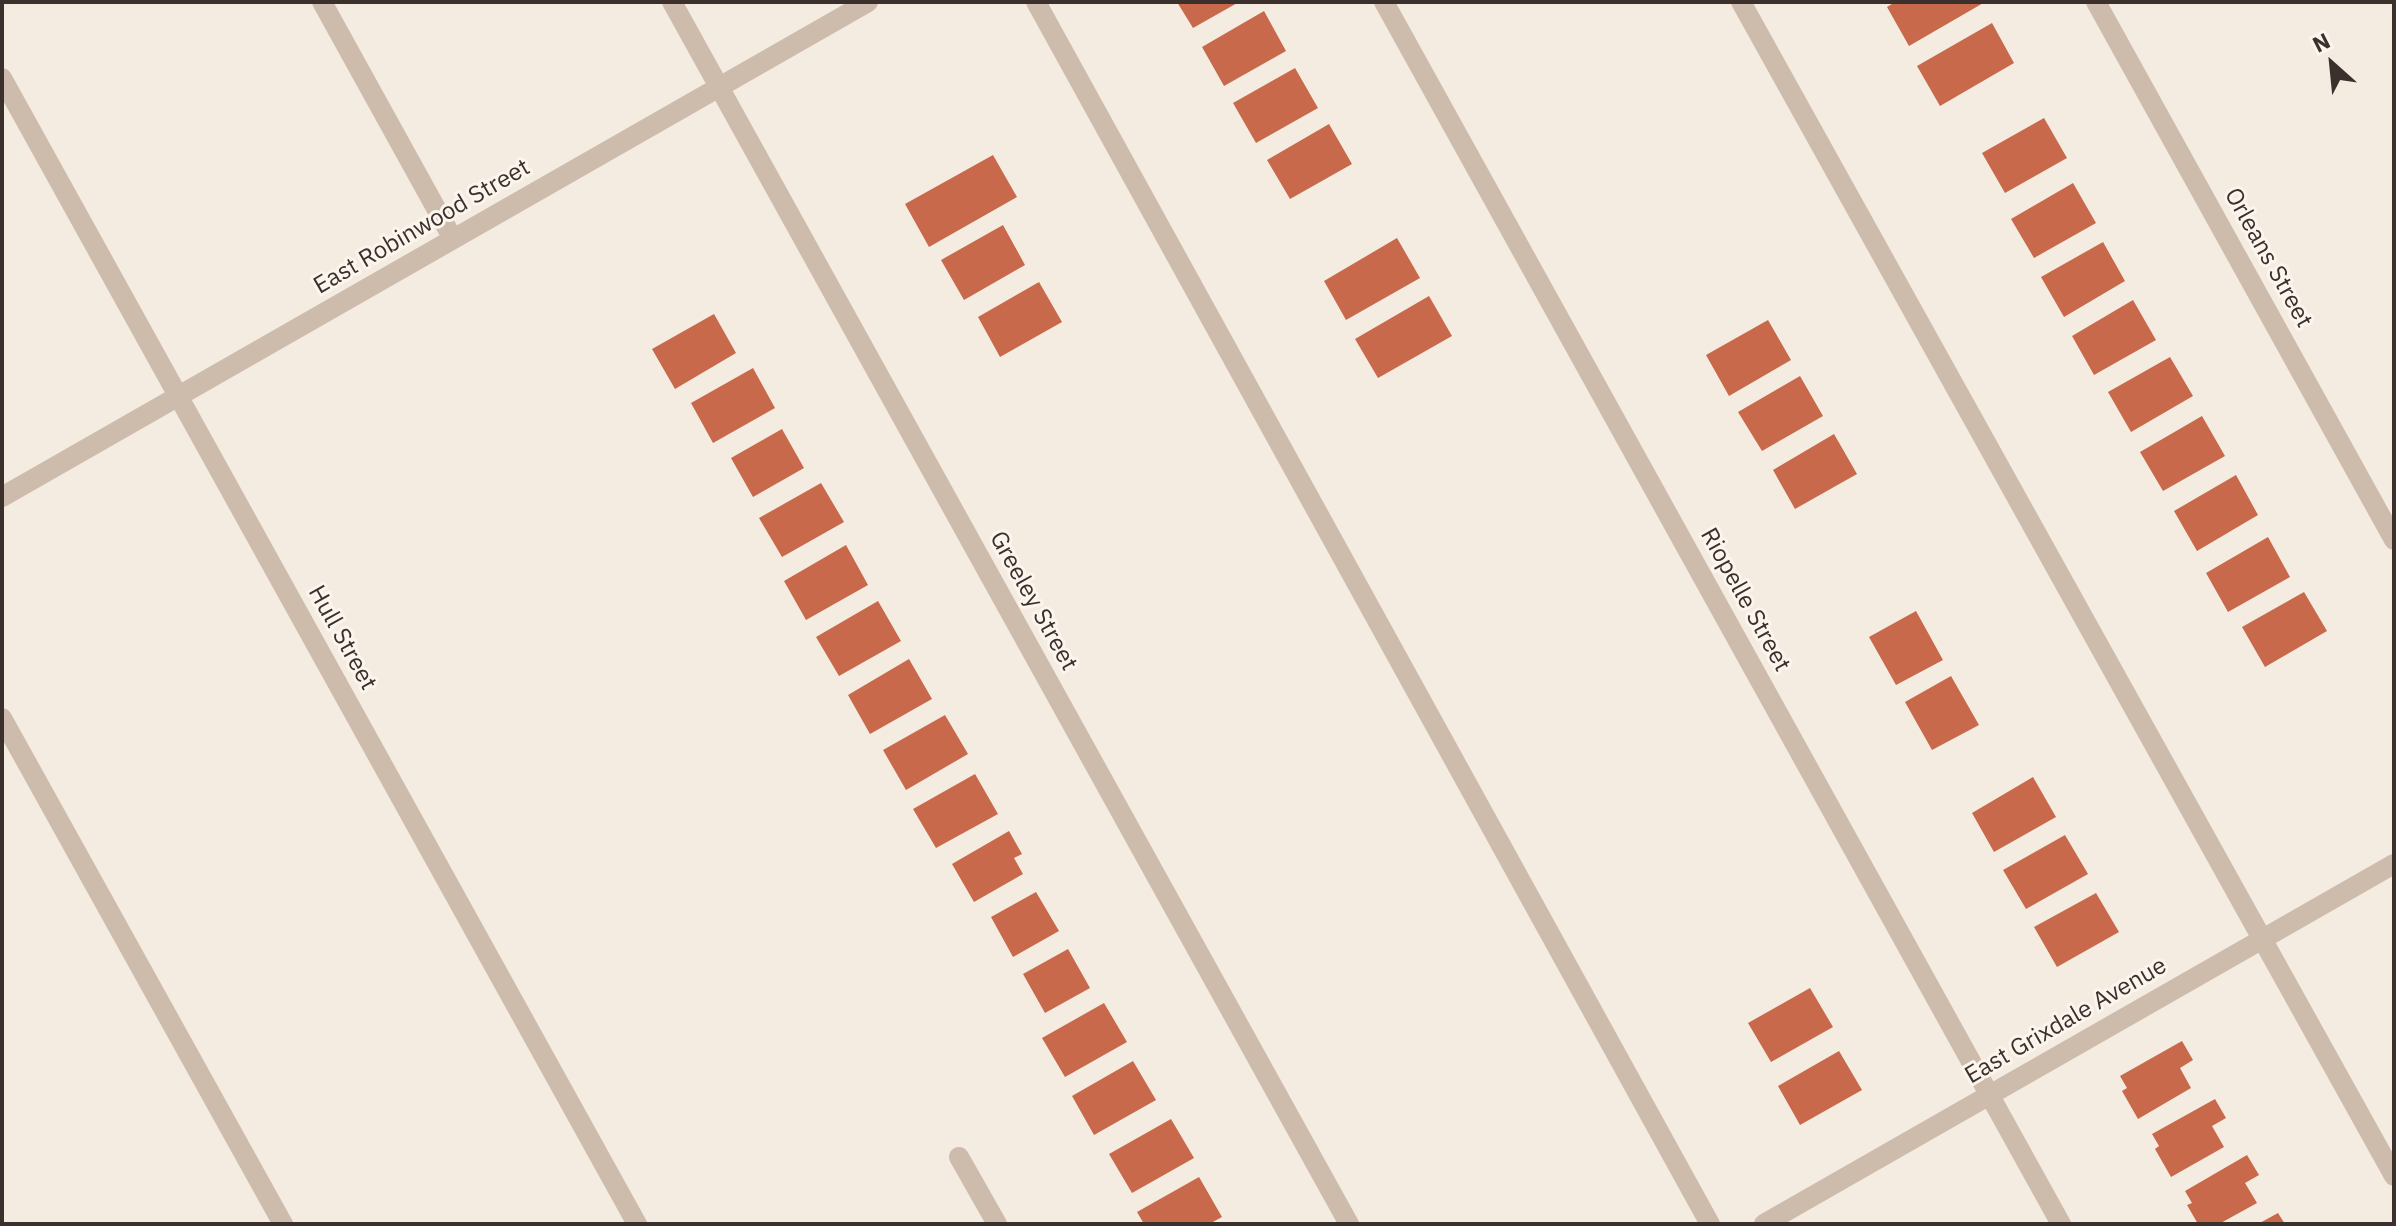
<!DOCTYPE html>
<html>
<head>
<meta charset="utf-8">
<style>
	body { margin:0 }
	#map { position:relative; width:2396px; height:1226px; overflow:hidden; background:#f4ebe1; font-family:"IBM Plex Sans",sans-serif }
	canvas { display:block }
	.frame { position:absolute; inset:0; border:4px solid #3b302b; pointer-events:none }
	.north { position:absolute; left:2292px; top:24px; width:80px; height:80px; -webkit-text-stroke:6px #fbf5ee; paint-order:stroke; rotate:333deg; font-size:22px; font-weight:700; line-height:32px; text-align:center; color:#3b302b }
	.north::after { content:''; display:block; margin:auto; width:28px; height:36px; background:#3b302b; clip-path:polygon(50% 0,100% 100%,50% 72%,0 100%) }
</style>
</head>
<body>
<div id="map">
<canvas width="2396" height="1226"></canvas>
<div class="frame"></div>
<div class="north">N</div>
</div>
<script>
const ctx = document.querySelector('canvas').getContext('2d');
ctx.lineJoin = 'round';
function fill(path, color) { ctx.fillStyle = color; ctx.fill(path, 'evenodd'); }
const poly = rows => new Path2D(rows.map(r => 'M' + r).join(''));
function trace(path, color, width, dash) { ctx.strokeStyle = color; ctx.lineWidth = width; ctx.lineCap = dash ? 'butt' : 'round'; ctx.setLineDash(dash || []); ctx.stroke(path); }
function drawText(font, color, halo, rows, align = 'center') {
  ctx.font = font + ' "IBM Plex Sans",sans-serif'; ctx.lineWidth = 6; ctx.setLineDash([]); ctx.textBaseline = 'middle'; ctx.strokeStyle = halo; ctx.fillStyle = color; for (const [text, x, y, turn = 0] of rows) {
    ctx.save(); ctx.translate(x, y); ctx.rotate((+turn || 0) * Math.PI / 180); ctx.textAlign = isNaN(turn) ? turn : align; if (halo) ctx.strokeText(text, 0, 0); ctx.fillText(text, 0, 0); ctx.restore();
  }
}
fill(poly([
	[1177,2,1239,2,1193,28],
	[1895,2,1985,2,1909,46,1887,7],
	[1264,11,1286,51,1224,86,1202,47],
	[1992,23,2014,63,1940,106,1917,66],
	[1295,68,1318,108,1256,143,1233,103],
	[2044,118,2067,158,2005,193,1982,153],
	[1329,124,1352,164,1290,199,1267,160],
	[993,155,1017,197,929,247,905,204],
	[2073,183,2096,223,2034,258,2011,219],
	[1003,225,1025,265,964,300,941,260],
	[1397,238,1420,278,1346,320,1324,281],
	[2103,242,2125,281,2064,317,2041,277],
	[1039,282,1062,322,1000,357,978,317],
	[1429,296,1452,336,1378,378,1355,339],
	[2133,300,2156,340,2094,375,2072,336],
	[714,314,736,353,675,389,652,349],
	[1768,320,1791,360,1729,396,1706,355],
	[2170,357,2193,396,2131,432,2108,392],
	[753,368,775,408,713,443,691,403],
	[1800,376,1823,416,1762,451,1738,412],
	[2202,416,2225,456,2163,491,2140,452],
	[782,429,804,468,753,497,731,458],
	[1834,434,1857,474,1795,509,1773,470],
	[2236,475,2258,515,2197,551,2174,511],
	[821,483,844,522,782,557,759,518],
	[2268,537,2290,577,2228,612,2206,573],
	[846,545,868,585,806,620,784,581],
	[2304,592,2327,631,2265,667,2242,627],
	[878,601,901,641,839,676,816,637],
	[1916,611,1943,660,1896,685,1869,637],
	[909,659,932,699,870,734,848,695],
	[1951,676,1979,725,1932,750,1905,702],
	[945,715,968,754,906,790,883,750],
	[975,774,998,814,936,848,913,809],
	[2033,777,2056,817,1994,852,1972,813],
	[1009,831,1022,854,1014,858,1023,874,974,902,952,864],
	[2065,835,2088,874,2026,909,2003,870],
	[1036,892,1059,931,1013,957,991,917],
	[2096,893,2119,932,2057,967,2034,927],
	[1068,949,1090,988,1045,1013,1023,974],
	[1810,988,1833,1027,1771,1062,1748,1023],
	[1104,1003,1127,1042,1065,1077,1042,1038],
	[2182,1041,2193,1060,2180,1068,2191,1088,2138,1119,2122,1091,2127,1088,2120,1076],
	[1839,1051,1862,1090,1800,1125,1778,1086],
	[1133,1061,1156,1100,1094,1135,1072,1096],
	[2215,1099,2226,1118,2212,1126,2224,1147,2171,1177,2155,1149,2159,1146,2152,1134],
	[1171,1119,1194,1158,1132,1193,1109,1154],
	[2247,1155,2259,1175,2245,1183,2257,1203,2219,1224,2198,1224,2187,1205,2192,1203,2185,1191],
	[1199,1177,1222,1217,1209,1224,1144,1224,1137,1212],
	[2278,1213,2285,1224,2258,1224]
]), '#c8694b');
trace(poly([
	[322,2,453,239],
	[672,2,1349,1224],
	[1036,2,1710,1224],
	[1384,2,2061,1224],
	[1741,2,2394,1176],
	[2096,2,2394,540],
	[2,78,637,1224],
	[2,497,868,2],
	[2,718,283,1224],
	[959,1157,997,1224],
	[1764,1224,2394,864]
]), '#cdbbac', 20);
drawText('24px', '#3b302b', '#fbf5ee', [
	["East Robinwood Street",422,227,-30],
	["Orleans Street",2268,258,61],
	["Riopelle Street",1745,600,61],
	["Greeley Street",1033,601,61],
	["Hull Street",342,638,61],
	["East Grixdale Avenue",2066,1021,-30]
]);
</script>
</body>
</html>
